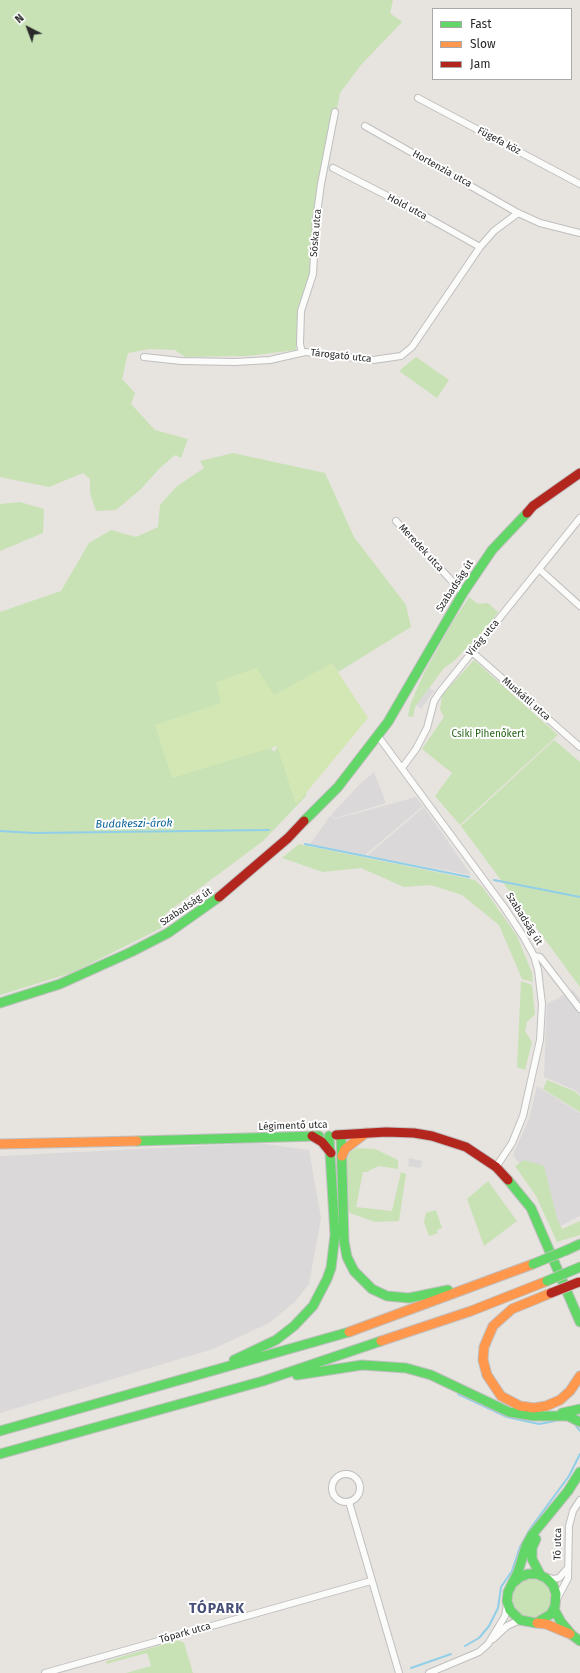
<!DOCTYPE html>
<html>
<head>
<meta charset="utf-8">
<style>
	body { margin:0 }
	#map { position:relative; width:580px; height:1673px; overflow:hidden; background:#e7e3de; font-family:"Fira Sans",sans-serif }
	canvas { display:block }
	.legend { position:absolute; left:432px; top:8px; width:140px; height:72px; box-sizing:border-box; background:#fff; border:1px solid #a9a9a9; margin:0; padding:5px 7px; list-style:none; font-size:12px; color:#292929 }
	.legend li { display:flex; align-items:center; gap:8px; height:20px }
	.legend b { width:20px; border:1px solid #a9a9a9 }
	.north { position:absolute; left:8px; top:8px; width:40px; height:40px; -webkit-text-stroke:3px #fff; paint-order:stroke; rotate:318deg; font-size:11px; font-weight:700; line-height:16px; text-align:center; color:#292929 }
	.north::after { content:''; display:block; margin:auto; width:14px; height:18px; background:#292929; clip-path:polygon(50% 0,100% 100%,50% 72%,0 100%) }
</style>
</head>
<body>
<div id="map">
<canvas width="580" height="1673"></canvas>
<ul class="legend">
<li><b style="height:5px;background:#63d668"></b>Fast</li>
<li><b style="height:5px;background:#ff974d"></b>Slow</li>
<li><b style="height:5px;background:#b3261e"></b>Jam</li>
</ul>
<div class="north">N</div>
</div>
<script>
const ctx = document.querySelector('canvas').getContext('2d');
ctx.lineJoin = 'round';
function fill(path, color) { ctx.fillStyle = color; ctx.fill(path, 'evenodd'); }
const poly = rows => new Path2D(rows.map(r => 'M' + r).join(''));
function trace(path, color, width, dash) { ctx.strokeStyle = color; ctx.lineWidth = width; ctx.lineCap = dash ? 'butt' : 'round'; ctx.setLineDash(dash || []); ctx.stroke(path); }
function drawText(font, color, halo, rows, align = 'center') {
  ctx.font = font + ' "Fira Sans",sans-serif'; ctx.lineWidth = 4; ctx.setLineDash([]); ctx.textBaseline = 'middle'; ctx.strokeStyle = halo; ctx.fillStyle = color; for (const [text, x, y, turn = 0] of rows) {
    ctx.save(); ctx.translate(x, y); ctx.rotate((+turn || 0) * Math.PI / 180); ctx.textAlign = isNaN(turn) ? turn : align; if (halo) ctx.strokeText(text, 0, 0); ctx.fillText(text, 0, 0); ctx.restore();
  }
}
fill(poly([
	[428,687,434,691,421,709,415,704],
	[374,772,386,803,336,818,331,815,360,784],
	[416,797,423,806,365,855,310,844,330,816,336,819],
	[424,807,471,875,367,856],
	[573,990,580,999,580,1094,575,1090,544,1077,547,1004],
	[537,1086,580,1113,580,1216,558,1227,543,1197,513,1155,529,1119],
	[259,1143,309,1150,321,1218,309,1284,295,1302,269,1323,213,1349,0,1413,0,1156],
	[409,1158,422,1161,421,1168,408,1166]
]), '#dbd8da');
fill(poly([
	[0,0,393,0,390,13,402,22,361,65,340,93,315,216,309,280,300,304,296,350,248,356,185,357,175,350,150,349,128,353,122,379,135,393,131,404,155,430,188,439,181,458,175,455,160,468,141,489,116,510,96,511,90,493,90,479,83,473,49,487,0,477],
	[416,357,449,380,437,398,399,371],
	[233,453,325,473,354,537,406,605,411,627,338,672,332,663,266,741,274,752,286,735,307,776,306,796,263,841,165,914,169,924,74,972,0,995,0,612,61,591,89,543,111,530,136,537,158,527,160,505,176,487,204,468,200,461],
	[20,502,44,509,43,533,0,551,0,504],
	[469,597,478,604,488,603,498,612,489,625,454,661,444,668,415,707,413,717,408,716,410,705,423,675,452,623],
	[474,660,558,735,460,825,435,796,452,773,422,749,444,717,440,709,442,695],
	[554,740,580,762,580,987,461,826],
	[299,844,475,880,484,889,517,936,532,973,533,982,522,979,499,925,462,895,431,885,404,887,361,868,323,872,282,858],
	[521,981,532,985,535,1014,527,1022,525,1031,532,1042,525,1070,517,1067],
	[547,1080,574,1091,580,1096,580,1112,543,1089],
	[357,1148,375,1149,398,1160,398,1169,379,1166,370,1170,368,1172,363,1172,356,1207,392,1211,401,1172,406,1174,399,1221,375,1222,350,1213,347,1206,347,1159,350,1152],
	[524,1160,544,1166,557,1218,562,1229,580,1221,580,1235,557,1242,536,1196,515,1166],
	[488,1181,517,1221,484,1246,467,1199],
	[436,1210,442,1228,437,1230,438,1233,429,1236,424,1222,426,1213],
	'512 1599a20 20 0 1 1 40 0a20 20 0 1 1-40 0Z',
	[178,1640,184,1643,193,1673,126,1673,151,1666,147,1653,106,1664,107,1661]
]), '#c8e2b6');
fill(poly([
	[332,663,368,718,296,805,277,746,172,778,155,725,221,703,216,682,257,668,274,695]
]), '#d3e7b4');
trace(poly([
	[0,831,34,833,269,830],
	[305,844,469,877],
	[494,880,580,897],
	[458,1394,507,1417,539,1424,555,1421],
	[576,1426,580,1431],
	[465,1646,479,1638,489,1626,498,1608,501,1587,512,1571,520,1547,530,1529,569,1476,580,1454],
	[411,1668,451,1654]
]), '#91cfe9', 2);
const street = poly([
	[418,98,580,184],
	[365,126,518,213,540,223,580,233],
	[333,168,407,206,480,247],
	[302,353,300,344,301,311,313,274,316,220,321,184,335,112],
	[144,357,181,361,235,362,270,360,305,352,373,360,401,356,412,347,480,247,494,231,518,213],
	[396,521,463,593],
	[539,569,580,606],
	[471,651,580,747],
	[378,736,504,907,523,936,534,956,538,970,542,1004,540,1040,523,1116,512,1143,496,1167],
	[402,768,416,749,427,728,434,701,440,692,580,518],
	[534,956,540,957,580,1009],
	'332 1488a14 14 0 1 1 28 0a14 14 0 1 1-28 0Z',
	[349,1502,399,1673],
	[547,1577,553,1579,559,1578,568,1568],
	[557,1599,568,1578,569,1526,573,1511,580,1500],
	[493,1639,507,1626,520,1620],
	[45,1673,371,1581],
	[429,1673,479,1652,488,1644,505,1616,507,1605]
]);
const fast = poly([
	[304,821,338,787,388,722,463,593,492,550,527,513],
	[0,1003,60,984,131,952,168,933,219,897],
	[341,1135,344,1241,347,1257,354,1271,372,1289,387,1296,409,1298,448,1290],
	[137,1141,319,1136],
	[508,1180,531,1208,580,1322],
	[567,1250,580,1244],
	[566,1273,580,1267],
	[234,1360,276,1340,294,1326,313,1306,327,1279,331,1268,335,1235,329,1136],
	[297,1375,362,1365,406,1368,431,1375,509,1412,534,1416,568,1416,580,1422],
	[562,1413,580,1409],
	[0,1431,349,1332],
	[0,1454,263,1381,381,1341],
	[536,1539,532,1548,532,1559,541,1576],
	[513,1583,520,1577,528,1574,537,1574,546,1578,553,1585,556,1594,555,1606,551,1614,536,1623,520,1620,510,1610,507,1601,508,1592,518,1572,526,1546,532,1535,568,1491,580,1472],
	[554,1609,561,1622,572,1635,580,1641]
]);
const slow = poly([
	[0,1144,137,1141],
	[342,1156,345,1149,366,1133],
	[551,1293,512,1309,493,1326,484,1347,483,1360,487,1375,501,1396,520,1406,534,1408,546,1406,560,1400,570,1391,580,1376],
	[349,1332,533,1264],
	[381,1341,471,1311,547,1281],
	[537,1623,546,1624,570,1634]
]);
const jam = poly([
	[527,513,533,506,580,473],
	[219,897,288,838,304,821],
	[336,1135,386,1132,414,1133,432,1136,466,1147,496,1167,508,1180],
	[312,1136,322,1142,331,1153]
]);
trace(street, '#c0bfc0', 8);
trace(fast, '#c0bfc0', 11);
trace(slow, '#c0bfc0', 11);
trace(jam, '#c0bfc0', 11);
trace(street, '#fbfbfa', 6);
trace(fast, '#63d668', 9);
trace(slow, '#ff974d', 9);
trace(jam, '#b3261e', 9);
const fastBridge = poly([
	[533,1264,567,1250],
	[547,1281,566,1273]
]);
const jamBridge = poly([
	[551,1293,579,1282]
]);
trace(fastBridge, '#c3c2c0', 11, []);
trace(jamBridge, '#c3c2c0', 11, []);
trace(fastBridge, '#63d668', 9);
trace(jamBridge, '#b3261e', 9);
drawText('10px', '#292929', '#fff', [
	["Fügefa köz",499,141,28],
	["Hortenzia utca",442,169,29],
	["Hold utca",407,207,28],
	["Sóska utca",316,233,-85],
	["Tárogató utca",341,356,6],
	["Meredek utca",421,548,47],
	["Szabadság út",455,586,-57],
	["Virág utca",483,638,-50],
	["Muskátli utca",526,699,41],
	["Szabadság út",186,907,-34],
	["Szabadság út",524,919,58],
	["Légimentő utca",293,1126,-2],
	["Tó utca",558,1544,-89],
	["Tópark utca",185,1633,-16]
]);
drawText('10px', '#276519', '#fff', [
	["Csiki Pihenőkert",488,734]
]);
drawText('italic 11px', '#0d6498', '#fff', [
	["Budakeszi-árok",134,824,-1]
]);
ctx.letterSpacing = '1px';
drawText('bold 14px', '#495079', '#fff', [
	["TÓPARK",217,1609]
]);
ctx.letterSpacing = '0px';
</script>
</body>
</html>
